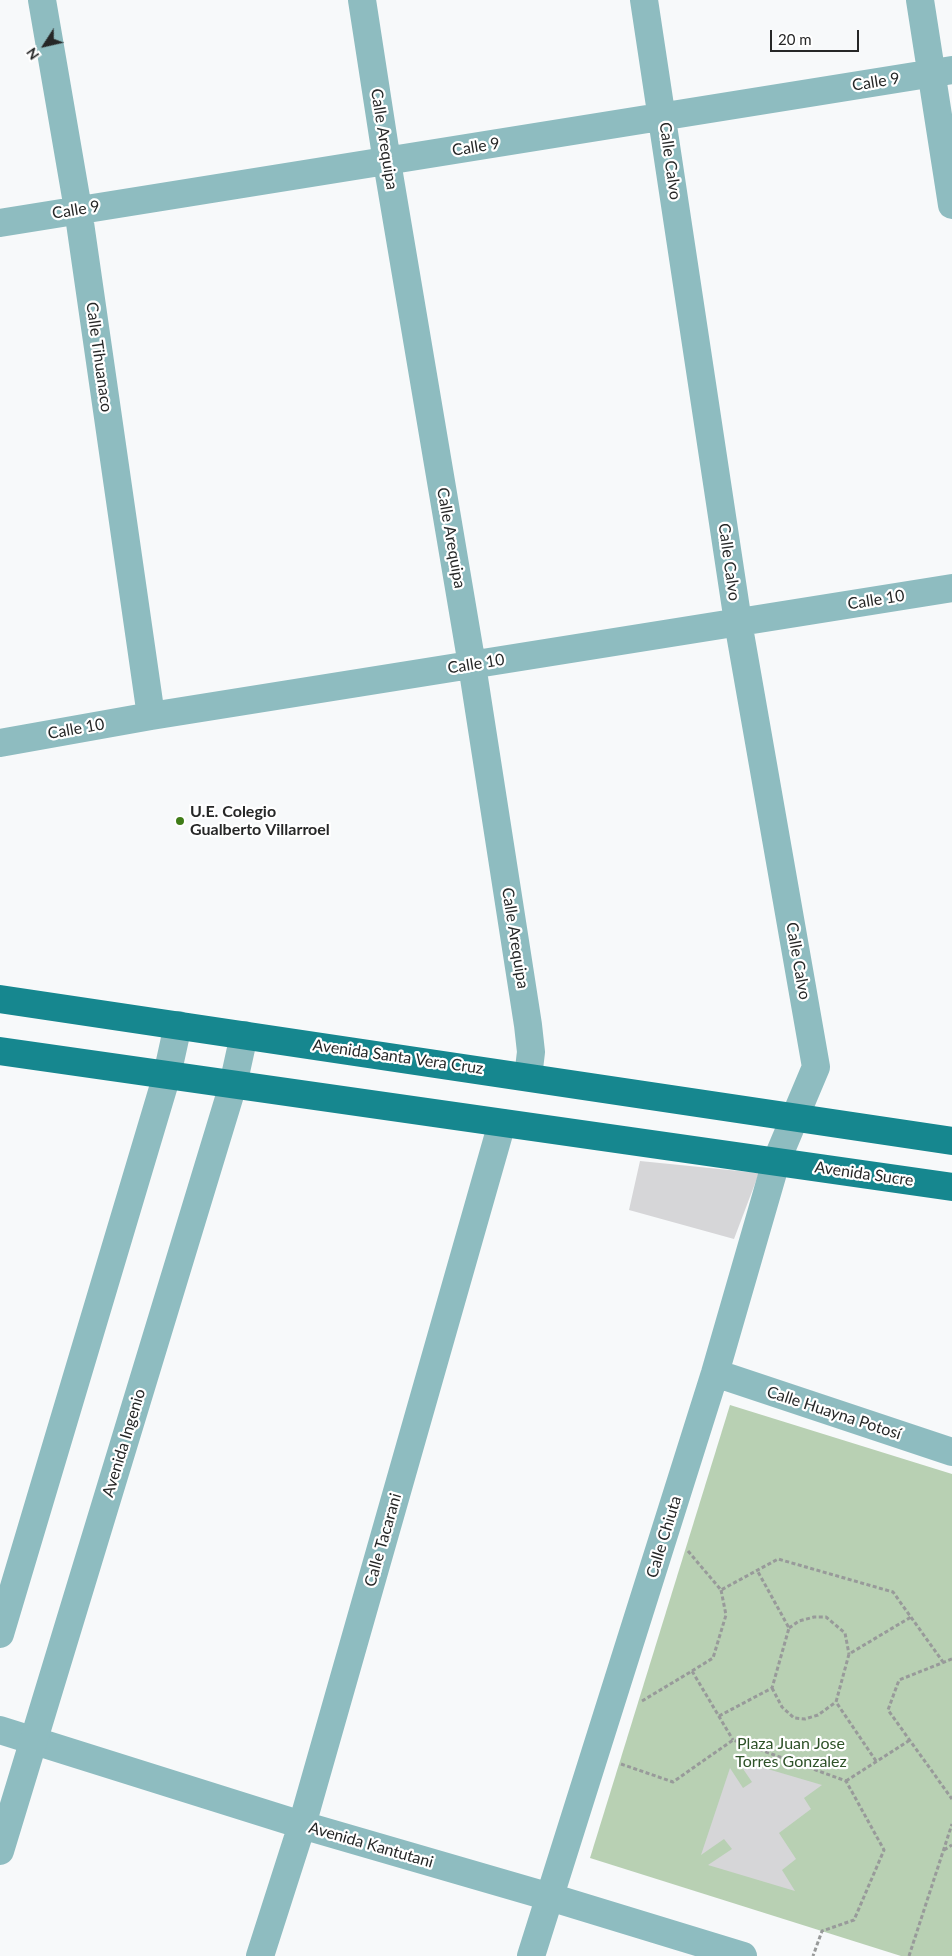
<!DOCTYPE html>
<html>
<head>
<meta charset="utf-8">
<style>
	body { margin:0 }
	#map { position:relative; width:952px; height:1956px; overflow:hidden; background:#f7f9fa; font-family:Lato,sans-serif }
	canvas { display:block }
	.north { position:absolute; left:20px; top:20px; width:50px; height:50px; -webkit-text-stroke:4px #fff; paint-order:stroke; rotate:235deg; font-size:14px; font-weight:700; line-height:20px; text-align:center; color:#262727 }
	.north::after { content:''; display:block; margin:auto; width:18px; height:22px; background:#262727; clip-path:polygon(50% 0,100% 100%,50% 72%,0 100%) }
	.scale { position:absolute; left:770px; top:30px; width:89px; height:22px; box-sizing:border-box; border:2px solid #262727; border-top:0; padding-left:6px; font-size:15px; line-height:18px; white-space:nowrap; color:#262727; -webkit-text-stroke:4px #fff; paint-order:stroke }
</style>
</head>
<body>
<div id="map">
<canvas width="952" height="1956"></canvas>
<div class="north">N</div>
<div class="scale">20 m</div>
</div>
<script>
const ctx = document.querySelector('canvas').getContext('2d');
ctx.lineJoin = 'round';
function fill(path, color) { ctx.fillStyle = color; ctx.fill(path, 'evenodd'); }
const poly = rows => new Path2D(rows.map(r => 'M' + r).join(''));
function trace(path, color, width, dash) { ctx.strokeStyle = color; ctx.lineWidth = width; ctx.lineCap = dash ? 'butt' : 'round'; ctx.setLineDash(dash || []); ctx.stroke(path); }
function drawText(font, color, halo, rows, align = 'center') {
  ctx.font = font + ' Lato,sans-serif'; ctx.lineWidth = 4.5; ctx.setLineDash([]); ctx.textBaseline = 'middle'; ctx.strokeStyle = halo; ctx.fillStyle = color; for (const [text, x, y, turn = 0] of rows) {
    ctx.save(); ctx.translate(x, y); ctx.rotate((+turn || 0) * Math.PI / 180); ctx.textAlign = isNaN(turn) ? turn : align; if (halo) ctx.strokeText(text, 0, 0); ctx.fillText(text, 0, 0); ctx.restore();
  }
}
fill(poly([
	[730,1405,952,1474,952,1956,901,1956,590,1858]
]), '#b8d0b3');
fill(poly([
	[640,1161,759,1173,734,1239,629,1210],
	[737,1760,822,1785,804,1798,811,1809,779,1833,796,1859,782,1870,795,1891,708,1865,732,1849,724,1839,701,1855,730,1768,743,1788,752,1782]
]), '#d6d6d8');
trace(poly([
	[688,1551,721,1590,778,1559,893,1592,943,1662],
	[789,1628,799,1621,814,1617,826,1617,845,1633,849,1654],
	[952,1659,899,1680,888,1710,952,1799],
	[692,1671,713,1658,726,1615,721,1590],
	[772,1688,782,1707,794,1718,805,1719,818,1715,836,1702],
	[642,1701,692,1671,733,1740],
	[719,1716,772,1688,789,1628,757,1570],
	[876,1761,836,1702,849,1654,911,1617],
	[621,1764,673,1782,733,1740,846,1781,884,1850,854,1920,822,1931,813,1956],
	[846,1781,910,1740],
	[944,1850,952,1845],
	[909,1956,952,1824]
]), '#989a9a', 3, [4, 2.5]);
trace(poly([
	[42,0,78,209,151,716],
	[362,0,387,162,472,665,528,1025,531,1052,528,1077],
	[920,0,952,205],
	[0,223,952,70],
	[0,743,151,716,952,588],
	[715,1373,952,1452],
	[0,1730,302,1825,550,1897,743,1956],
	[260,1956,302,1825,502,1123],
	[531,1956,715,1373,776,1162,816,1067,738,622,644,0]
]), '#8ebcc0', 28);
trace(poly([
	[0,1634,167,1075,178,1025],
	[0,1851,233,1085,244,1035]
]), '#8ebcc0', 28);
trace(poly([
	[0,999,952,1141],
	[0,1051,952,1187]
]), '#16878f', 28);
for (const [x, y, r, color] of [
	[180,821,5,"#3f7c17"]
]) { const dot = new Path2D(); dot.arc(x, y, r, 0, 2 * Math.PI); ctx.fillStyle = color; ctx.fill(dot); trace(dot, '#fff', 2); }
drawText('16px', '#262727', '#fff', [
	["Calle 9",876,82,-9],
	["Calle Arequipa",384,139,81],
	["Calle 9",476,147,-9],
	["Calle Calvo",670,161,82],
	["Calle 9",76,210,-9],
	["Calle Tihuanaco",99,357,82],
	["Calle Arequipa",451,538,80],
	["Calle Calvo",729,562,82],
	["Calle 10",876,600,-9],
	["Calle 10",476,664,-9],
	["Calle 10",76,729,-10],
	["Calle Arequipa",515,938,81],
	["Calle Calvo",798,961,80],
	["Avenida Santa Vera Cruz",398,1057,8],
	["Avenida Sucre",864,1174,8],
	["Calle Huayna Potosí",834,1413,18],
	["Avenida Ingenio",124,1443,-73],
	["Calle Chiuta",664,1537,-73],
	["Calle Tacarani",383,1540,-74],
	["Avenida Kantutani",371,1845,16]
]);
drawText('bold 16px', '#262727', '#fff', [
	["U.E. Colegio",190,812],
	["Gualberto Villarroel",190,830]
], 'left');
drawText('16px', '#2e5228', '#fff', [
	["Plaza Juan Jose",791,1744],
	["Torres Gonzalez",791,1762]
]);
</script>
</body>
</html>
